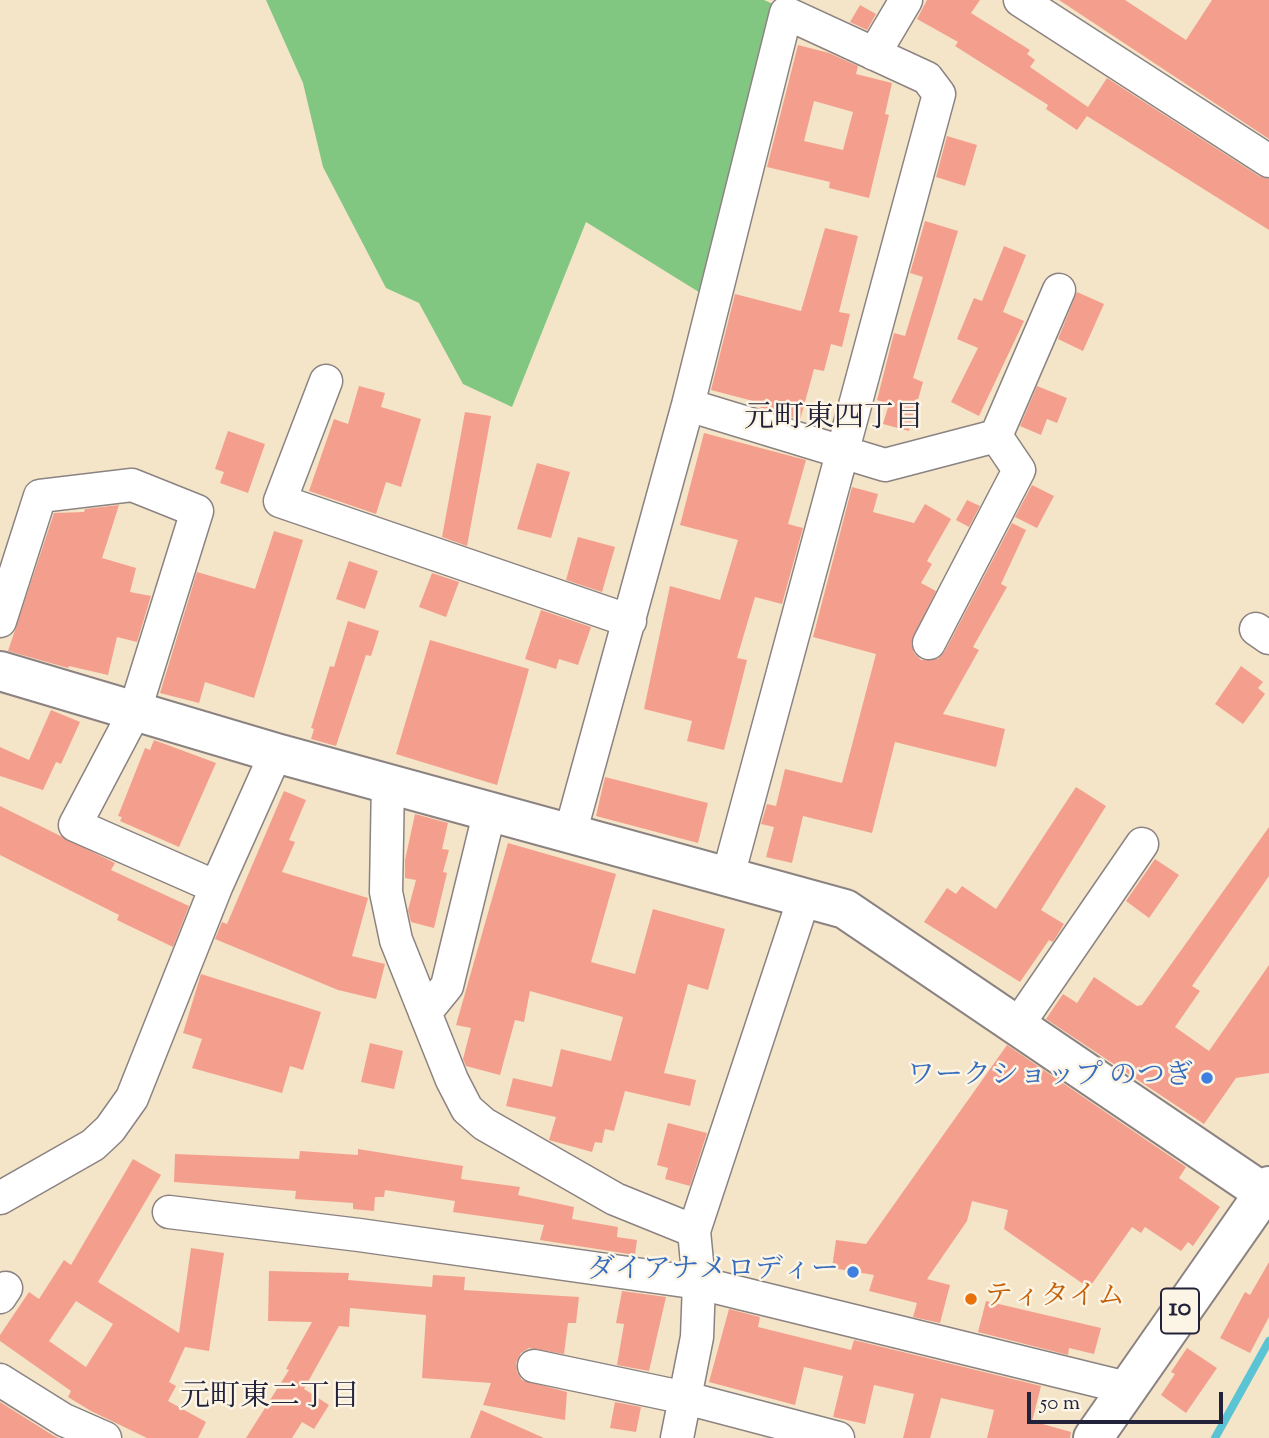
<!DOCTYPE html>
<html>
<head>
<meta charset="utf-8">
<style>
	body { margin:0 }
	#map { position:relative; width:1269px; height:1438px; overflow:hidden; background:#f4e4c8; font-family:"Sorts Mill Goudy",serif }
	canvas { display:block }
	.scale { position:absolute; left:1027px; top:1392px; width:196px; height:32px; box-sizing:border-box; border:4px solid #22223b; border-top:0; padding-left:9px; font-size:21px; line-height:24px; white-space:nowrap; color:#22223b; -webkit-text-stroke:5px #fcf5e5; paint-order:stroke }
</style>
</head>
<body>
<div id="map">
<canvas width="1269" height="1438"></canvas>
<div class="scale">50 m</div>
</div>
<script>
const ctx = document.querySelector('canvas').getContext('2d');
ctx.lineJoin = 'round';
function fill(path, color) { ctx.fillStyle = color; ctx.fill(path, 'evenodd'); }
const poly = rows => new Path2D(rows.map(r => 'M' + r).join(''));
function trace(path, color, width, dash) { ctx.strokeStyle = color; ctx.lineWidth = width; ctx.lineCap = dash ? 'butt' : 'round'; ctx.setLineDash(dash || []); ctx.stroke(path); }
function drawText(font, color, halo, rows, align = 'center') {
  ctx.font = font + ' "Sorts Mill Goudy","Noto Serif JP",serif'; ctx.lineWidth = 5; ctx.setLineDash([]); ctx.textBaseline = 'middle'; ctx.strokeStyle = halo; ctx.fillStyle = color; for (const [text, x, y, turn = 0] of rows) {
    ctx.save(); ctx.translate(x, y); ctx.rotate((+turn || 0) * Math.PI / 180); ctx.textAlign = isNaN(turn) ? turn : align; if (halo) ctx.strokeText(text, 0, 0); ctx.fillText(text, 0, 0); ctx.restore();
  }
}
fill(poly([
	[266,0,764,0,775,5,702,294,586,222,512,407,463,384,419,303,386,288,323,167,303,83]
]), '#81c782');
trace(poly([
	[1215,1438,1269,1341]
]), '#5ac4d5', 8);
fill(poly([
	[927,0,980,0,971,13,1030,50,1027,54,1035,60,1030,67,1088,107,1107,78,1259,176,1269,179,1269,230,1087,116,1077,130,1046,109,1048,105,955,46,958,42,917,19],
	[1059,0,1125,0,1186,40,1212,0,1269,0,1269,139],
	[860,5,876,14,867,30,850,22],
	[798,45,829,53,858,66,856,74,892,83,885,114,889,115,869,198,829,188,830,182,767,167],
	[814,101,853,112,843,150,804,141],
	[947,136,977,145,965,186,936,177],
	[925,221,958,231,913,378,923,382,909,431,883,424,889,404,877,400,894,333,905,336,923,277,910,273],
	[825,228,858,236,839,312,850,314,842,347,831,344,824,371,814,369,800,420,752,405,753,401,711,390,735,294,801,311],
	[1004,246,1026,255,1003,312,1024,321,979,416,951,402,978,348,957,339,974,298,982,301],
	[1077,292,1104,304,1083,351,1058,339],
	[359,386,385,393,381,407,421,419,401,487,386,482,376,514,309,491,334,419,348,424],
	[1037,386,1067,398,1057,423,1047,419,1041,435,1020,426],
	[465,412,491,416,467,546,442,537],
	[228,431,265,444,248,493,220,483,224,472,215,469],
	[704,433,806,460,788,524,803,528,782,604,755,597,737,658,747,660,724,750,687,741,692,721,644,709,670,586,720,600,738,540,680,525],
	[537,463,570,472,551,538,517,529],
	[1032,485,1054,496,1037,528,1015,517],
	[852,487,878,494,873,512,914,523,925,504,951,519,927,561,932,564,921,583,936,591,911,643,914,653,921,660,938,659,945,651,1012,523,1026,530,1001,584,1007,587,973,647,979,650,943,714,1005,729,996,767,895,742,872,833,803,816,792,863,766,857,774,827,761,824,767,804,776,806,785,769,842,783,876,654,813,637],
	[967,500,980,506,969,527,956,520],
	[119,505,102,558,136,568,130,592,151,596,137,642,117,637,108,675,69,666,68,668,8,651,54,513,84,512,85,509],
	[274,531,303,540,254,698,205,682,199,703,160,693,197,572,255,589],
	[578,537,615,547,602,592,566,580],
	[349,561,378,571,365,609,336,599],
	[432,573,459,582,446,617,419,607],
	[541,610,591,627,578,665,559,659,556,669,525,659],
	[348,621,379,631,371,656,366,655,336,746,311,739,314,729,311,728,330,666,334,667],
	[430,640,529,669,497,785,396,754],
	[1241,666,1263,682,1258,688,1265,694,1243,724,1215,704],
	[51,710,80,722,61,764,56,762,43,790,0,776,0,747,29,760],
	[154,740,216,763,179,847,120,821,122,817,118,816,145,748,150,750],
	[605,777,708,803,698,843,596,816],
	[1076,787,1106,806,1041,910,1064,924,1053,942,1049,940,1020,982,924,922,947,888,956,894,962,886,996,909],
	[284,791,306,800,289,840,295,842,282,872,368,898,352,956,385,964,376,999,338,990,215,939,222,922,227,924],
	[0,806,115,863,111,870,189,906,173,947,117,920,119,915,0,855],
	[415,814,448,823,442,849,449,850,443,872,447,873,434,928,411,922,408,910,416,880,405,878,405,860],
	[1269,827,1269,876,1192,986,1200,991,1175,1027,1209,1051,1269,965,1269,1073,1236,1078,1204,1124,1046,1019,1063,994,1077,1003,1094,977,1137,1006,1142,1005],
	[508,843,616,874,591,962,635,974,653,909,725,929,708,990,688,984,664,1073,696,1080,690,1106,625,1091,614,1131,605,1129,602,1143,595,1142,592,1152,549,1140,556,1117,506,1106,513,1078,552,1087,561,1049,611,1061,623,1017,530,991,524,1022,515,1020,500,1075,466,1066,463,1059,471,1028,456,1025],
	[1155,859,1179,875,1149,918,1126,901],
	[201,974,321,1012,303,1070,290,1066,282,1093,192,1068,202,1039,183,1033],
	[370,1043,403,1051,394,1089,361,1082],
	[1007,1045,1186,1167,1179,1178,1220,1207,1193,1246,1188,1242,1181,1251,1145,1227,1141,1233,1132,1227,1089,1288,1004,1229,1008,1210,972,1201,967,1221,927,1279,950,1285,940,1323,913,1317,917,1303,869,1291,874,1275,832,1268,836,1240,866,1244],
	[668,1123,707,1133,690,1186,665,1179,668,1168,657,1165],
	[358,1149,463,1166,461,1179,520,1187,518,1195,574,1207,572,1219,618,1227,617,1237,637,1240,635,1255,540,1240,544,1225,453,1212,455,1201,385,1190,384,1197,375,1197,374,1211,353,1209,353,1203,295,1199,296,1191,174,1182,175,1154,299,1159,300,1151,358,1155],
	[133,1159,161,1175,98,1282,179,1333,191,1248,224,1253,209,1351,185,1347,169,1382,176,1386,168,1401,206,1422,198,1438,147,1438,91,1411,68,1397,71,1391,0,1341,0,1335,29,1292,39,1299,64,1260,71,1265],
	[76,1301,113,1324,86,1367,49,1341],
	[1269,1262,1269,1317,1250,1353,1220,1338,1245,1292,1250,1295],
	[269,1271,349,1273,348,1280,432,1287,433,1275,465,1277,464,1290,579,1297,576,1323,568,1323,564,1354,529,1348,521,1353,516,1363,517,1372,522,1380,567,1392,565,1420,483,1405,491,1383,422,1378,426,1315,350,1308,349,1327,339,1326,304,1389,329,1405,314,1429,302,1422,292,1438,246,1438,289,1370,286,1369,312,1322,268,1321],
	[622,1291,666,1297,649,1371,617,1365,624,1324,616,1323],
	[986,1301,1101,1328,1094,1354,1069,1348,1068,1355,978,1332],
	[729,1309,760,1317,758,1327,851,1350,854,1340,1041,1386,1032,1421,1071,1432,1070,1438,987,1438,994,1410,941,1398,930,1438,903,1438,914,1394,874,1385,865,1424,833,1417,843,1376,804,1367,795,1405,709,1382],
	[1187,1348,1217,1368,1186,1413,1161,1395,1175,1374,1171,1372],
	[0,1402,54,1436,59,1438,0,1438],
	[615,1402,641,1407,636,1432,610,1428],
	[481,1410,544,1438,470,1438]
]), '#f49f8d');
const minor = poly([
	[1020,0,1269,161],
	[874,54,906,0],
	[326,381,280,501,630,621],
	[688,405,885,465,996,436,1019,470,929,643],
	[996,436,1059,290],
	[0,621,40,496,132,485,197,511,134,713,75,825,216,887,276,753],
	[1256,629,1269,638],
	[388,782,386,892,396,940,452,1080,467,1109,484,1124,615,1199,694,1231],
	[570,834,688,405,786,13,927,78,939,94,728,876],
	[425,1013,447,986,490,810],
	[1017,1026,1142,844],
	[0,1198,93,1145,110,1129,132,1098,216,887],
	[169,1212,359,1235,699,1283,1127,1388],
	[0,1297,6,1288],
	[534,1366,686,1398,838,1438],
	[0,1380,64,1420,105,1438],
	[677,1438,697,1337,699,1283,694,1231,804,898]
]);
const tertiary = poly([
	[0,671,276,753,845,909,1264,1193]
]);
const primary = poly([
	[1093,1438,1269,1186]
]);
trace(minor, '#8b8382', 35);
trace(tertiary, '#8b8382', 42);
trace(primary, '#8b8382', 42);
trace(minor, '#fff', 32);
trace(tertiary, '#fff', 38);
trace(primary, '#fff', 38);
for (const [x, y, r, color] of [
	[1207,1078,7,"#3f7fe0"],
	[853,1272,7,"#3f7fe0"],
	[971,1299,7,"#e8710a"]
]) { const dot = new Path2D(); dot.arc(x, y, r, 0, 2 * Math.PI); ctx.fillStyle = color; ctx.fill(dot); trace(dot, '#fcf5e5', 2.5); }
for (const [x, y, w] of [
	[1180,1311,38]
]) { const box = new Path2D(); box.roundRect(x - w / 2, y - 22.5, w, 45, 5); ctx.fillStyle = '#fcf5e5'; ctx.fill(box); trace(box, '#22223b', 2); }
drawText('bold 26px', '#22223b', null, [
	["10",1180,1311]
]);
drawText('28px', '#366cbe', '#fcf5e5', [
	["ワークショップ のつぎ",1193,1078],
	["ダイアナメロディー",839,1272]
], 'right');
drawText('28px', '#c56008', '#fcf5e5', [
	["ティタイム",985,1299]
], 'left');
drawText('30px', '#22223b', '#fcf5e5', [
	["元町東四丁目",834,421],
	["元町東二丁目",270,1400]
]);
</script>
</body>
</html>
